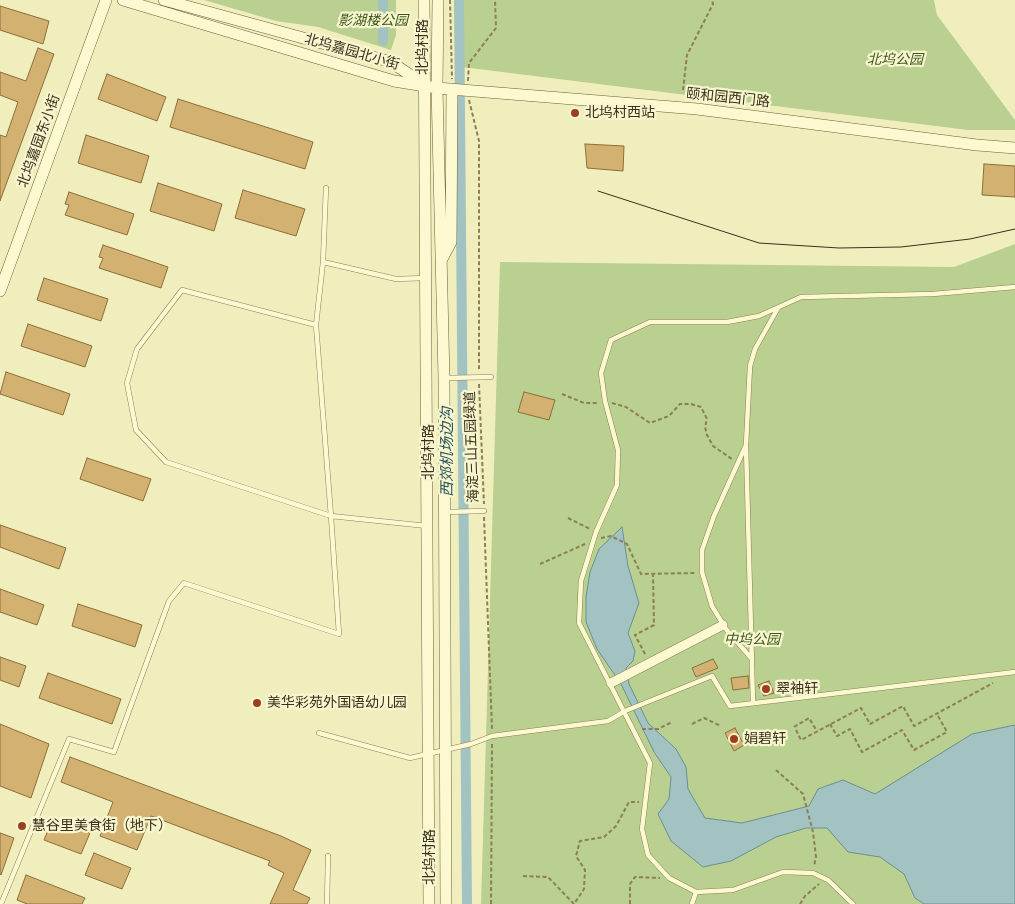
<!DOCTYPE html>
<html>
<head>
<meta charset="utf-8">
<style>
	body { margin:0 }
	canvas { display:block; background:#f1eebe }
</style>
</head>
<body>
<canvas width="1015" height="904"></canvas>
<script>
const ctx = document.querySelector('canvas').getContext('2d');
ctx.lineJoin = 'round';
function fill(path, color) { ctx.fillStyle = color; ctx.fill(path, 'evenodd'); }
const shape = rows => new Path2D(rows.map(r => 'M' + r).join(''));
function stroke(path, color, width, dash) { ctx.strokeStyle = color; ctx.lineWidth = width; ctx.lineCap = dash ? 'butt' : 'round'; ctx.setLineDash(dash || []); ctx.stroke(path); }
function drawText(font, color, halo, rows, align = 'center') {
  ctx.font = font + ' Literata,"Noto Sans SC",serif'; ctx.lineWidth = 4.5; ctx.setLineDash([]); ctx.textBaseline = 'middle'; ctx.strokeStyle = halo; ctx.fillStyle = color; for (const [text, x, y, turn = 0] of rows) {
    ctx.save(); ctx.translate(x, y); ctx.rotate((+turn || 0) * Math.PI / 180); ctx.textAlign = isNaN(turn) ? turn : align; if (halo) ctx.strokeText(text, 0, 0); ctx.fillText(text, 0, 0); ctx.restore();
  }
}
const green = shape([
	[204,0,396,0,396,35,391,50,318,27,276,21],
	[464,0,934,0,937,15,1015,120,1015,130,968,130,462,67],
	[1015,244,1015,904,481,904,500,262,954,267]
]);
const water = shape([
	[622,527,628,566,639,603,628,633,635,651,633,661,626,668,629,684,648,723,676,749,686,767,688,789,705,818,742,823,809,806,818,789,843,780,875,794,972,734,1015,725,1015,904,924,904,915,898,904,874,880,857,848,852,827,828,806,828,776,837,731,861,703,867,671,841,658,814,669,799,671,777,654,752,621,684,597,649,586,622,586,597,590,572,599,549,622,527]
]);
const canal = shape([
	[459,0,467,904],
	[383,41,383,0]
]);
const building = shape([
	[0,6,49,21,43,44,0,30,0,6],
	[38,48,54,54,0,201,0,135,6,137,18,102,0,95,0,72,26,81,38,48],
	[107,74,166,97,157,121,98,99,107,74],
	[178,99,313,142,305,169,170,127,178,99],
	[86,135,149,156,141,183,78,163,86,135],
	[585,144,624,146,623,171,587,168,585,144],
	[984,164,1015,166,1015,197,982,195,984,164],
	[158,183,222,204,214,231,150,211,158,183],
	[243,190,305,209,296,236,235,218,243,190],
	[69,192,134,214,127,235,65,215,69,205,65,204,69,192],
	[103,245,168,267,161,288,99,268,103,258,99,257,103,245],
	[44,278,108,299,101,321,37,300,44,278],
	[28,324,92,346,85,367,21,346,28,324],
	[6,372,70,394,63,415,0,394,6,372],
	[524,392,555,400,549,420,518,412,524,392],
	[87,458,151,479,143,501,80,479,87,458],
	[0,525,66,548,59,569,0,547,0,525],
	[0,589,44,605,37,625,0,612,0,589],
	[78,604,142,625,135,647,72,626,78,604],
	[0,657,26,666,19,687,0,680,0,657],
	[713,659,718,668,696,677,692,668,713,659],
	[48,673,121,699,112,724,39,698,48,673],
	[748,676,749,688,733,690,731,678,748,676],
	[769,681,774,693,764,696,758,685,769,681],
	[0,724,49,744,31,798,0,786,0,724],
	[735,728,744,745,734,751,725,733,735,728],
	[70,757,281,836,311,850,293,890,310,898,307,904,270,904,284,873,268,865,270,861,151,816,137,850,100,836,113,802,61,782,70,757],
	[53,818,90,833,81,854,44,840,53,818],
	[0,833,14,838,1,875,0,874,0,833],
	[94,853,131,868,122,889,85,875,94,853],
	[26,875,85,898,82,904,27,904,17,900,26,875]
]);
const path = shape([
	[450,0,452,79],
	[468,81,469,63,496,28,495,0],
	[683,90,687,55,713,4,712,0],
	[469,100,479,141,479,369],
	[479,384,484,504],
	[562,394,584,403,599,403],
	[612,403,626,407,650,423,669,416,680,404,691,404,701,407,707,419,705,427,707,435,713,446,732,459],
	[484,517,492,729],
	[568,518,590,529],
	[601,538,611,536,627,544,641,574,695,573],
	[540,564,585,544],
	[645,654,635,635,654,625,653,575],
	[692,724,704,718,721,726],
	[830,724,837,736,850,729,862,752,902,730,914,750,947,732,937,714],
	[794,727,809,718,817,731],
	[642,729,658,729,672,722],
	[796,730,801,740,861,708,870,724,903,706,914,726,993,683],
	[776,770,803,794,813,832,816,857,814,866],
	[523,876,548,877,574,904,584,889,585,870,576,856,580,841,604,837,616,826,629,802,639,802],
	[491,904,492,744],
	[630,904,630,884,635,877,660,878],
	[800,904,805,896,819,884]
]);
const lane = shape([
	[323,262,396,279,425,278],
	[316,325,323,262,326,188],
	[445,378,491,377],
	[746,446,753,703],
	[445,512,484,511],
	[751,658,726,629,712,606,702,572,702,550,714,516,746,445,750,366,755,349,778,308],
	[319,733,410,758,471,744,492,736,608,721,625,711,712,676,730,706,1015,672],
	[1,904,69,739,114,752,169,601,184,583,339,634,331,516,316,325,182,290,137,349,127,383,136,430,166,462,331,516,427,526],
	[327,904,328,856],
	[692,904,696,892],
	[853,904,828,880,813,873,783,872,733,890,696,892,669,878,648,855,642,829,650,763,579,623,581,581,596,532,617,485,618,450,605,401,601,373,611,340,650,322,727,322,759,316,801,297,933,294,1015,287]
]);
const street = shape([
	[611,683,723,625]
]);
const secondary = shape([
	[123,0,394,81,437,88,697,109,977,145,1015,148],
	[164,0,391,62,422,83],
	[424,0,429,904],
	[438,0,437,88,444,378,446,904],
	[442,259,451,242,452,89],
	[0,291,106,0]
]);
const tram = shape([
	[598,191,759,243,839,248,901,247,970,239,1015,229]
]);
const markers = [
	[575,113,5,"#9f3d20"],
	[766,689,5,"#9f3d20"],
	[257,703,5,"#9f3d20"],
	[734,739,5,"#9f3d20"],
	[22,826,5,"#9f3d20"]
];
const parkNames = [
	["影湖楼公园",373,21],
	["北坞公园",895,60],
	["中坞公园",752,640]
];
const streetNames = [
	["北坞村路",423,47,-90],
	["北坞嘉园北小街",352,52,16],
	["颐和园西门路",728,98,6],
	["北坞嘉园东小街",39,141,-70],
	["海淀三山五园绿道",472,447,-92],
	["北坞村路",429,452,-90],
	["北坞村路",430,857,-90]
];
const poiNames = [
	["北坞村西站",585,113],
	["翠袖轩",776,689],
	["美华彩苑外国语幼儿园",267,703],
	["娟碧轩",744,739],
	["慧谷里美食街（地下）",32,826]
];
const waterNames = [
	["西郊机场边沟",448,452,-90]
];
fill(green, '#bad091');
fill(water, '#a2c3c1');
stroke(water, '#689191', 1);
stroke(canal, '#a2c3c1', 10);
fill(building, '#d3b170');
stroke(building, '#8c6e39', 1);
stroke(lane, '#8b7f55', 5.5);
stroke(street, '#8b7f55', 10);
stroke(secondary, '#6d5f38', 12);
stroke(path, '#8b7f55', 2, [4, 2.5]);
stroke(lane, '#fcf9d1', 4.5);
stroke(street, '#fcf9d1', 9);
stroke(secondary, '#fcf9d1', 11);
stroke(tram, '#39311b', 1);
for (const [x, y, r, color] of markers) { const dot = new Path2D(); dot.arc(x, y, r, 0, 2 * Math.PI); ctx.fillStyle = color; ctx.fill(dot); stroke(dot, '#f8f6ce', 2); }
drawText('italic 14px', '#3c5720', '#f8f6ce', parkNames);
drawText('14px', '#39311b', '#f8f6ce', streetNames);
drawText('14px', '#39311b', '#f8f6ce', poiNames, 'left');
drawText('italic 15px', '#29525a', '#f8f6ce', waterNames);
</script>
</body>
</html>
